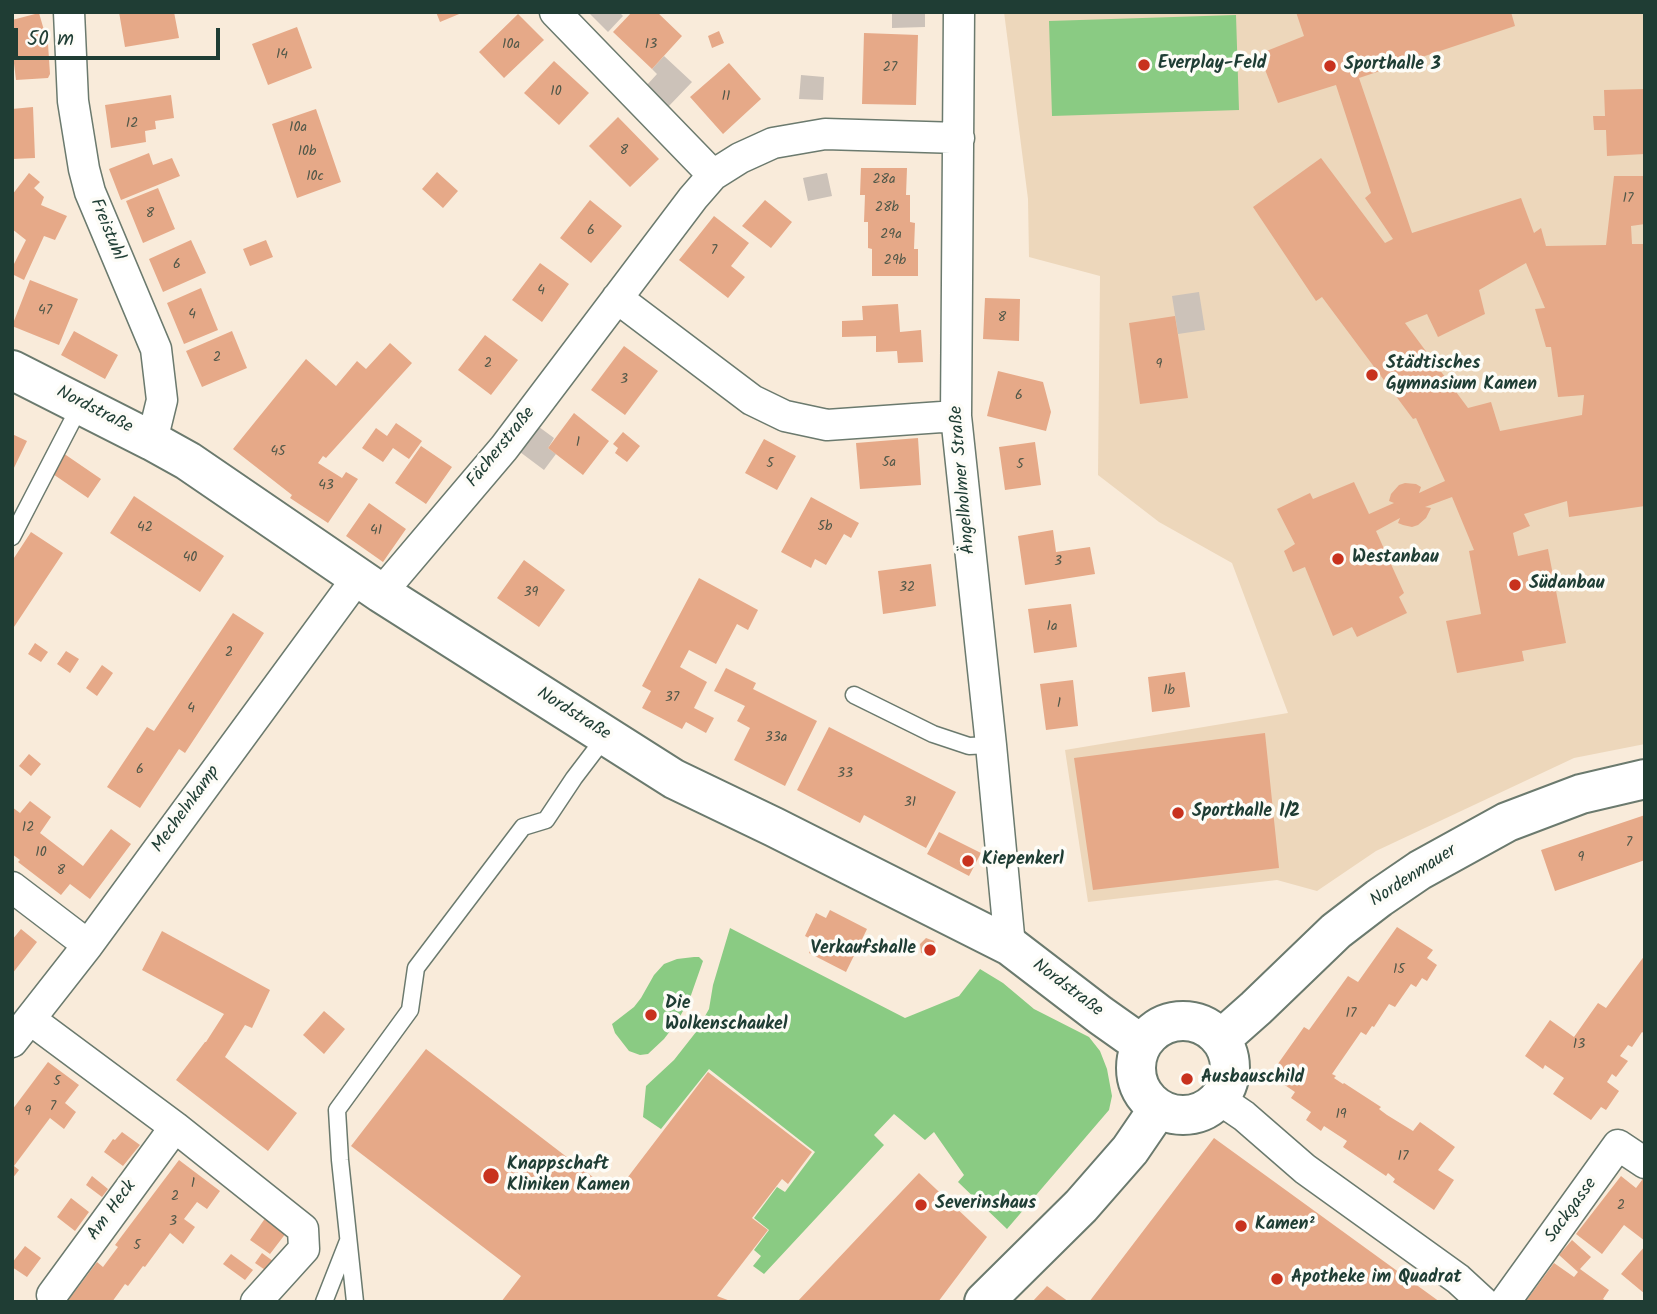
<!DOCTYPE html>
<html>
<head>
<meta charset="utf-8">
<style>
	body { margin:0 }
	#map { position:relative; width:1657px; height:1314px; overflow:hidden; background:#f9ebda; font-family:Kalam,sans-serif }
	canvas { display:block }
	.frame { position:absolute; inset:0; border:14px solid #1f3d34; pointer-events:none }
	.scale { position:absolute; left:14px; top:28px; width:206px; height:32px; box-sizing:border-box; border:4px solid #1f3d34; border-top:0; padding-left:9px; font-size:21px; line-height:24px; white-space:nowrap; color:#1f3d34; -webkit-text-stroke:5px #fdfcf7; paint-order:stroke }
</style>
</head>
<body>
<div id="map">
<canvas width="1657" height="1314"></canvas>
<div class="frame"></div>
<div class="scale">50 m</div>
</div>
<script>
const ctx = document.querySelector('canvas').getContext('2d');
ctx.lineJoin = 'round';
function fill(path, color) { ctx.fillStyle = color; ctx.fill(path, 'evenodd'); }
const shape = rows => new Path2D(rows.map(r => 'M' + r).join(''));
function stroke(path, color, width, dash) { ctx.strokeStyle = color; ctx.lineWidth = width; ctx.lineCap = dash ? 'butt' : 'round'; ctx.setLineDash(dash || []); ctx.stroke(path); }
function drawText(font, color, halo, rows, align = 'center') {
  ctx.font = font + ' Kalam,sans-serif'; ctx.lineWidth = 7; ctx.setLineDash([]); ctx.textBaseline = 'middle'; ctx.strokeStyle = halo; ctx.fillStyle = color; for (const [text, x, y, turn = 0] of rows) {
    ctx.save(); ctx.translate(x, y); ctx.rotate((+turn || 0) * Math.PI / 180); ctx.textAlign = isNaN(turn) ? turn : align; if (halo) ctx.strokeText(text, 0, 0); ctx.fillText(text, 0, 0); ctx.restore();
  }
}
const built = shape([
	[1004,12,1645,12,1645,744,1574,758,1376,851,1317,891,1277,880,1088,902,1065,750,1288,713,1232,563,1159,522,1098,475,1100,276,1029,257,1028,199]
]);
const industrial = shape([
	[588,12,619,12,623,16,608,32],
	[892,12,925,12,925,27,892,28],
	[664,56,692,82,668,107,646,86,657,74,652,69],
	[801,75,824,77,823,100,799,99],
	[827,173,832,196,808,201,803,178],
	[1199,292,1205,330,1178,334,1172,296],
	[535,424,554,438,548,448,556,454,544,470,516,449]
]);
const green = shape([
	[1236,15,1239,110,1052,116,1049,21],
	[730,928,905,1018,959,996,980,969,1003,983,1034,1009,1089,1037,1100,1051,1107,1069,1112,1096,1109,1110,1007,1229,958,1182,964,1175,934,1132,925,1140,894,1114,874,1135,884,1145,764,1274,753,1266,761,1256,754,1250,769,1230,754,1218,777,1187,785,1192,815,1152,709,1069,661,1129,643,1117,646,1086,674,1060,696,1032,709,1009,713,985],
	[694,957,699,957,703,961,690,998,677,1022,664,1039,648,1054,640,1055,629,1051,615,1033,612,1024,634,1007,641,998,654,975,664,964,677,959]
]);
const building = shape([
	[119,12,174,12,179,38,125,47],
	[436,12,464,12,440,22],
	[632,12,657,12,682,36,652,69,613,32],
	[1296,12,1511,12,1515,26,1359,78,1412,233,1521,198,1534,233,1541,228,1546,246,1606,245,1614,176,1645,176,1645,224,1631,226,1632,244,1645,244,1645,506,1569,517,1567,501,1524,514,1530,526,1513,533,1518,556,1548,549,1566,643,1522,651,1524,661,1457,673,1446,621,1481,614,1469,551,1474,550,1452,497,1425,507,1431,508,1426,518,1418,525,1412,527,1403,525,1398,523,1400,518,1376,531,1404,593,1399,597,1407,613,1357,637,1352,627,1333,636,1305,567,1293,572,1284,551,1295,544,1277,509,1310,493,1313,499,1354,482,1369,514,1394,503,1389,501,1391,494,1399,485,1405,483,1416,484,1421,487,1419,493,1445,481,1416,418,1413,419,1322,297,1316,301,1253,207,1321,158,1385,243,1393,239,1365,198,1371,193,1336,85,1278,103,1259,54,1304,36],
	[1526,263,1545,308,1535,309,1546,347,1551,347,1558,397,1584,395,1582,415,1500,431,1491,402,1468,408,1405,323,1427,314,1438,337,1485,314,1479,290],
	[39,13,48,44,50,74,48,78,16,80,12,47,12,20],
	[518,14,544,40,504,78,479,52],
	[297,27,312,68,268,85,252,44],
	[719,31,724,43,712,48,708,36],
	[864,33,918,35,916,105,862,104],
	[554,61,589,93,559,125,524,93],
	[729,63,761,99,723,134,690,97],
	[1645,89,1645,154,1607,156,1606,130,1594,130,1593,116,1605,116,1604,90],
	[171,95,174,118,155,121,156,129,145,131,146,142,111,148,105,105],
	[33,107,35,158,12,159,12,109],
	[316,109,341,182,297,198,272,124],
	[618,117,659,159,630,187,589,146],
	[149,153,153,165,172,158,180,176,121,200,109,169],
	[861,168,907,168,906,195,910,195,910,222,915,223,914,249,918,249,918,276,872,276,872,249,868,248,868,222,864,222,865,195,860,195],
	[437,172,458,191,443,208,422,189],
	[29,173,40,182,34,188,44,197,41,205,67,216,55,240,44,236,24,280,12,274,12,268,26,240,12,229,12,195],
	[158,188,175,229,143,243,126,201],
	[590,200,622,226,591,263,560,238],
	[765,200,792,222,771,248,742,226],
	[714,216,749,243,731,266,745,277,728,298,679,260],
	[191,240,206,273,163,292,149,259],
	[266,240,273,257,250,266,243,249],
	[540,263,569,284,542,322,512,300],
	[30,280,78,299,59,345,12,326],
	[201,288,218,330,184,344,167,303],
	[985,298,1020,299,1019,341,983,339],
	[898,304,900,332,921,330,923,362,898,363,897,351,876,352,876,336,842,337,842,321,863,320,862,306],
	[1175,316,1188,398,1140,404,1129,323],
	[74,331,118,355,105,379,61,355],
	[232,331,247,368,202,387,186,351],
	[485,335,518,360,491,395,458,370],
	[390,343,412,363,326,458,323,456,318,463,342,478,346,472,358,479,328,523,290,498,292,495,233,449,306,359,336,386,357,361,366,369],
	[624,346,658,371,625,415,591,390],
	[998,371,1043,382,1051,412,1046,431,987,416],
	[574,413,609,441,583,475,548,448],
	[396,423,422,441,409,459,393,448,383,462,362,448,376,428,387,436],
	[623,432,640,446,627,462,615,453,618,448,613,444],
	[12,434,27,441,12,472],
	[918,438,921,485,860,489,856,443],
	[764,439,796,456,777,490,745,473],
	[1035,442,1041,485,1005,490,999,447],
	[421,446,452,467,426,504,395,483],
	[63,453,101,479,88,498,50,472],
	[134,496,224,556,200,592,110,533],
	[811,497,859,523,851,538,844,534,826,565,815,559,811,568,781,552],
	[369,503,406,529,383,562,346,536],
	[1053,530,1056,552,1090,547,1095,574,1025,585,1018,536],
	[31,532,63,553,12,630,12,561],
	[524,560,565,590,539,627,497,598],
	[931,564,936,606,883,614,878,571],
	[699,578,758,610,748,630,737,624,716,664,689,650,680,667,707,682,694,708,714,718,706,733,686,722,682,729,642,708,651,691,642,686],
	[1071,604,1077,647,1034,653,1028,609],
	[233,613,264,633,185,753,179,749,140,808,107,787,147,727,154,731],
	[35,643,48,652,41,662,28,654],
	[66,651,79,659,70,673,57,664],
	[102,665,113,673,97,696,86,688],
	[726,668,756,683,753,689,817,721,785,786,734,760,750,728,737,721,745,706,714,691],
	[1185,672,1190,707,1152,712,1148,677],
	[1073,680,1078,726,1046,730,1040,684],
	[829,727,956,792,926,848,864,815,860,823,797,790],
	[1265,733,1279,868,1093,890,1074,758],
	[29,754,41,764,31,776,19,766],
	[30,801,51,817,40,833,83,866,111,829,131,844,90,899,70,884,61,895,18,862,20,860,12,854,12,807,20,813],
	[1645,815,1645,860,1555,891,1541,850],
	[939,832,981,853,969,876,927,854],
	[830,910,867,929,846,972,809,953,815,941,805,936,816,913,826,918],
	[1397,927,1433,950,1427,958,1437,965,1427,981,1422,978,1416,987,1411,984,1395,1007,1389,1004,1374,1027,1372,1026,1366,1035,1361,1032,1332,1074,1336,1076,1334,1078,1343,1084,1344,1083,1381,1107,1379,1109,1387,1115,1413,1131,1420,1122,1455,1147,1438,1170,1454,1180,1434,1210,1393,1182,1395,1179,1388,1173,1386,1176,1343,1147,1347,1141,1324,1126,1321,1131,1306,1120,1311,1112,1291,1098,1295,1092,1270,1075,1304,1027,1309,1030,1348,976,1358,982],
	[21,929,37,942,12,974,12,940],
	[162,931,270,990,252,1028,245,1025,225,1057,297,1113,268,1151,176,1080,205,1042,206,1042,224,1014,142,970],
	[926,938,934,941,936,950,930,955,921,953,920,944],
	[1645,955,1645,1034,1642,1032,1632,1047,1628,1045,1620,1056,1628,1061,1616,1077,1612,1074,1607,1082,1619,1091,1606,1110,1601,1107,1591,1120,1553,1094,1564,1078,1545,1065,1543,1069,1525,1056,1550,1020,1574,1037,1598,1003,1606,1008],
	[324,1011,345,1029,324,1054,303,1035],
	[426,1049,615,1194,708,1072,812,1152,788,1184,782,1179,752,1218,768,1230,717,1296,733,1302,501,1302,521,1276,351,1146],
	[48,1062,79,1085,65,1103,76,1112,64,1129,50,1118,14,1166,19,1170,12,1179,12,1110],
	[122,1132,140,1145,123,1166,104,1152,113,1139,115,1140],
	[1214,1138,1440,1302,1089,1302],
	[179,1160,220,1191,207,1209,197,1202,184,1219,195,1227,183,1244,170,1233,145,1267,143,1266,128,1286,125,1284,112,1302,67,1302,97,1262,103,1267,118,1247,115,1245],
	[919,1173,987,1237,938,1302,797,1302],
	[92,1176,108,1189,102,1197,86,1185],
	[1621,1176,1636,1188,1645,1176,1645,1241,1624,1225,1602,1254,1576,1234],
	[71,1198,89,1212,75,1231,57,1217],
	[266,1217,286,1233,270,1254,250,1240],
	[1572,1240,1591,1257,1580,1269,1609,1290,1603,1299,1608,1302,1526,1301,1554,1263,1574,1277,1578,1272,1559,1255],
	[25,1246,41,1258,27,1277,12,1267,12,1263],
	[1645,1246,1645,1294,1621,1274],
	[262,1253,277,1264,271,1274,255,1263],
	[231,1254,253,1270,245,1280,223,1264],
	[1047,1286,1069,1302,1032,1302]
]);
const lane = shape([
	[12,537,81,404],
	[854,695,933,734,969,746,991,745],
	[324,1302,348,1241],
	[355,1302,340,1160,337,1110,410,1010,416,968,523,827,546,820,574,778,606,736]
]);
const street = shape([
	[69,12,73,101,84,169,90,192,156,349,162,400,152,441],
	[555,12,713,175],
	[959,12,956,416,991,745,1010,946],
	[617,298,752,400,785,416,827,425,956,416],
	[381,593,504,448,693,198,713,175,740,158,773,143,825,134,959,138],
	[12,887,88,945],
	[31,1020,175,1127,303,1229,304,1249,256,1302],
	[12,1042,88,945,358,577],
	[1219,1099,1244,1116,1305,1169,1458,1279,1483,1302],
	[52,1295,175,1127],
	[1505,1302,1618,1145,1645,1163]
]);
const secondary = shape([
	[12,370,152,441,188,461,381,593,674,779,774,827,1010,946,1100,1015,1141,1044],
	'1136 1068a47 47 0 1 1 94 0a47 47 0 1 1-94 0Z',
	[1221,1039,1256,1008,1336,931,1379,898,1420,870,1507,822,1581,794,1645,779],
	[984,1302,1081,1206,1130,1150,1158,1109]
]);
const markers = [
	[1144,65,7,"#c8321e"],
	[1330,66,7,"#c8321e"],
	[1372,375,7,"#c8321e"],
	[1338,559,7,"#c8321e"],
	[1515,585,7,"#c8321e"],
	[1178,813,7,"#c8321e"],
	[968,861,7,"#c8321e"],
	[930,950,7,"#c8321e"],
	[651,1015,7,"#c8321e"],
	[1187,1079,7,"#c8321e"],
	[491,1176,9,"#c8321e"],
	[921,1205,7,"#c8321e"],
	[1241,1226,7,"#c8321e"],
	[1277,1279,7,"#c8321e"]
];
const numberNames = [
	["10a",511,46],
	["13",651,46],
	["14",282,56],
	["27",890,69],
	["10",556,93],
	["11",726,98],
	["12",132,125],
	["10a",298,129],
	["8",624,152],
	["10b",307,153],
	["10c",315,178],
	["28a",884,181],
	["17",1628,200],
	["28b",887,209],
	["8",150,215],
	["6",591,232],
	["29a",891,236],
	["7",714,252],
	["29b",895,262],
	["6",177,266],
	["4",541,292],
	["47",45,312],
	["4",192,316],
	["8",1002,319],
	["2",217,359],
	["2",488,365],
	["9",1159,366],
	["3",624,381],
	["6",1019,397],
	["1",578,444],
	["45",278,453],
	["5a",889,464],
	["5",770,465],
	["5",1020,466],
	["43",326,487],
	["5b",825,528],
	["42",145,529],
	["41",376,532],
	["40",190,559],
	["3",1058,563],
	["32",907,589],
	["39",531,594],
	["1a",1052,628],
	["2",229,654],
	["1b",1169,692],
	["37",672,699],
	["1",1059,705],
	["4",191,710],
	["33a",776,739],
	["6",140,771],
	["33",845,775],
	["31",910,804],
	["12",28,829],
	["7",1629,844],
	["10",41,854],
	["9",1581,859],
	["8",61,872],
	["15",1399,971],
	["17",1351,1015],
	["13",1579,1046],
	["5",57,1083],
	["7",53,1108],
	["9",28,1113],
	["19",1341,1116],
	["17",1403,1158],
	["1",193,1185],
	["2",175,1198],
	["2",1621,1207],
	["3",173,1223],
	["5",137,1247]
];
const poiNames = [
	["Everplay-Feld",1158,65],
	["Sporthalle 3",1344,66],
	["Städtisches",1386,365],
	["Gymnasium Kamen",1386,386],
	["Westanbau",1352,559],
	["Südanbau",1529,585],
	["Sporthalle 1/2",1192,813],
	["Kiepenkerl",982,861],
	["Verkaufshalle",916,950,"right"],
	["Die",665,1005],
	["Wolkenschaukel",665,1026],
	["Ausbauschild",1201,1079],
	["Knappschaft",507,1166],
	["Kliniken Kamen",507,1187],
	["Severinshaus",935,1205],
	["Kamen²",1255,1226],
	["Apotheke im Quadrat",1291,1279]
];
const streetNames = [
	["Freistuhl",106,230,68],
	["Nordstraße",94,411,27],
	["Fächerstraße",502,448,-51],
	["Ängelholmer Straße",964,480,-95],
	["Nordstraße",573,715,32],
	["Mechelnkamp",187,810,-54],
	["Nordenmauer",1414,877,-33],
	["Nordstraße",1067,989,37],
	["Am Heck",113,1211,-54],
	["Sackgasse",1572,1211,-54]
];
fill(built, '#edd7bb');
fill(industrial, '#ccc2b9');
fill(green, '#8acb83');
fill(building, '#e6a988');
stroke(lane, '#6b7a6e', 19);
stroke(street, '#6b7a6e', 33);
stroke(secondary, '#6b7a6e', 42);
stroke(lane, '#fff', 16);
stroke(street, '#fff', 30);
stroke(secondary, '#fff', 38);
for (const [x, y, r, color] of markers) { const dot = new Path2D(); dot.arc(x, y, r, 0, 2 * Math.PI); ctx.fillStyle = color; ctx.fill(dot); stroke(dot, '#fdfcf7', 2.5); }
drawText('14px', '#515849', null, numberNames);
drawText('bold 18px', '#1f3d34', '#fdfcf7', poiNames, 'left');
drawText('18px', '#1f3d34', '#fdfcf7', streetNames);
</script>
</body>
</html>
